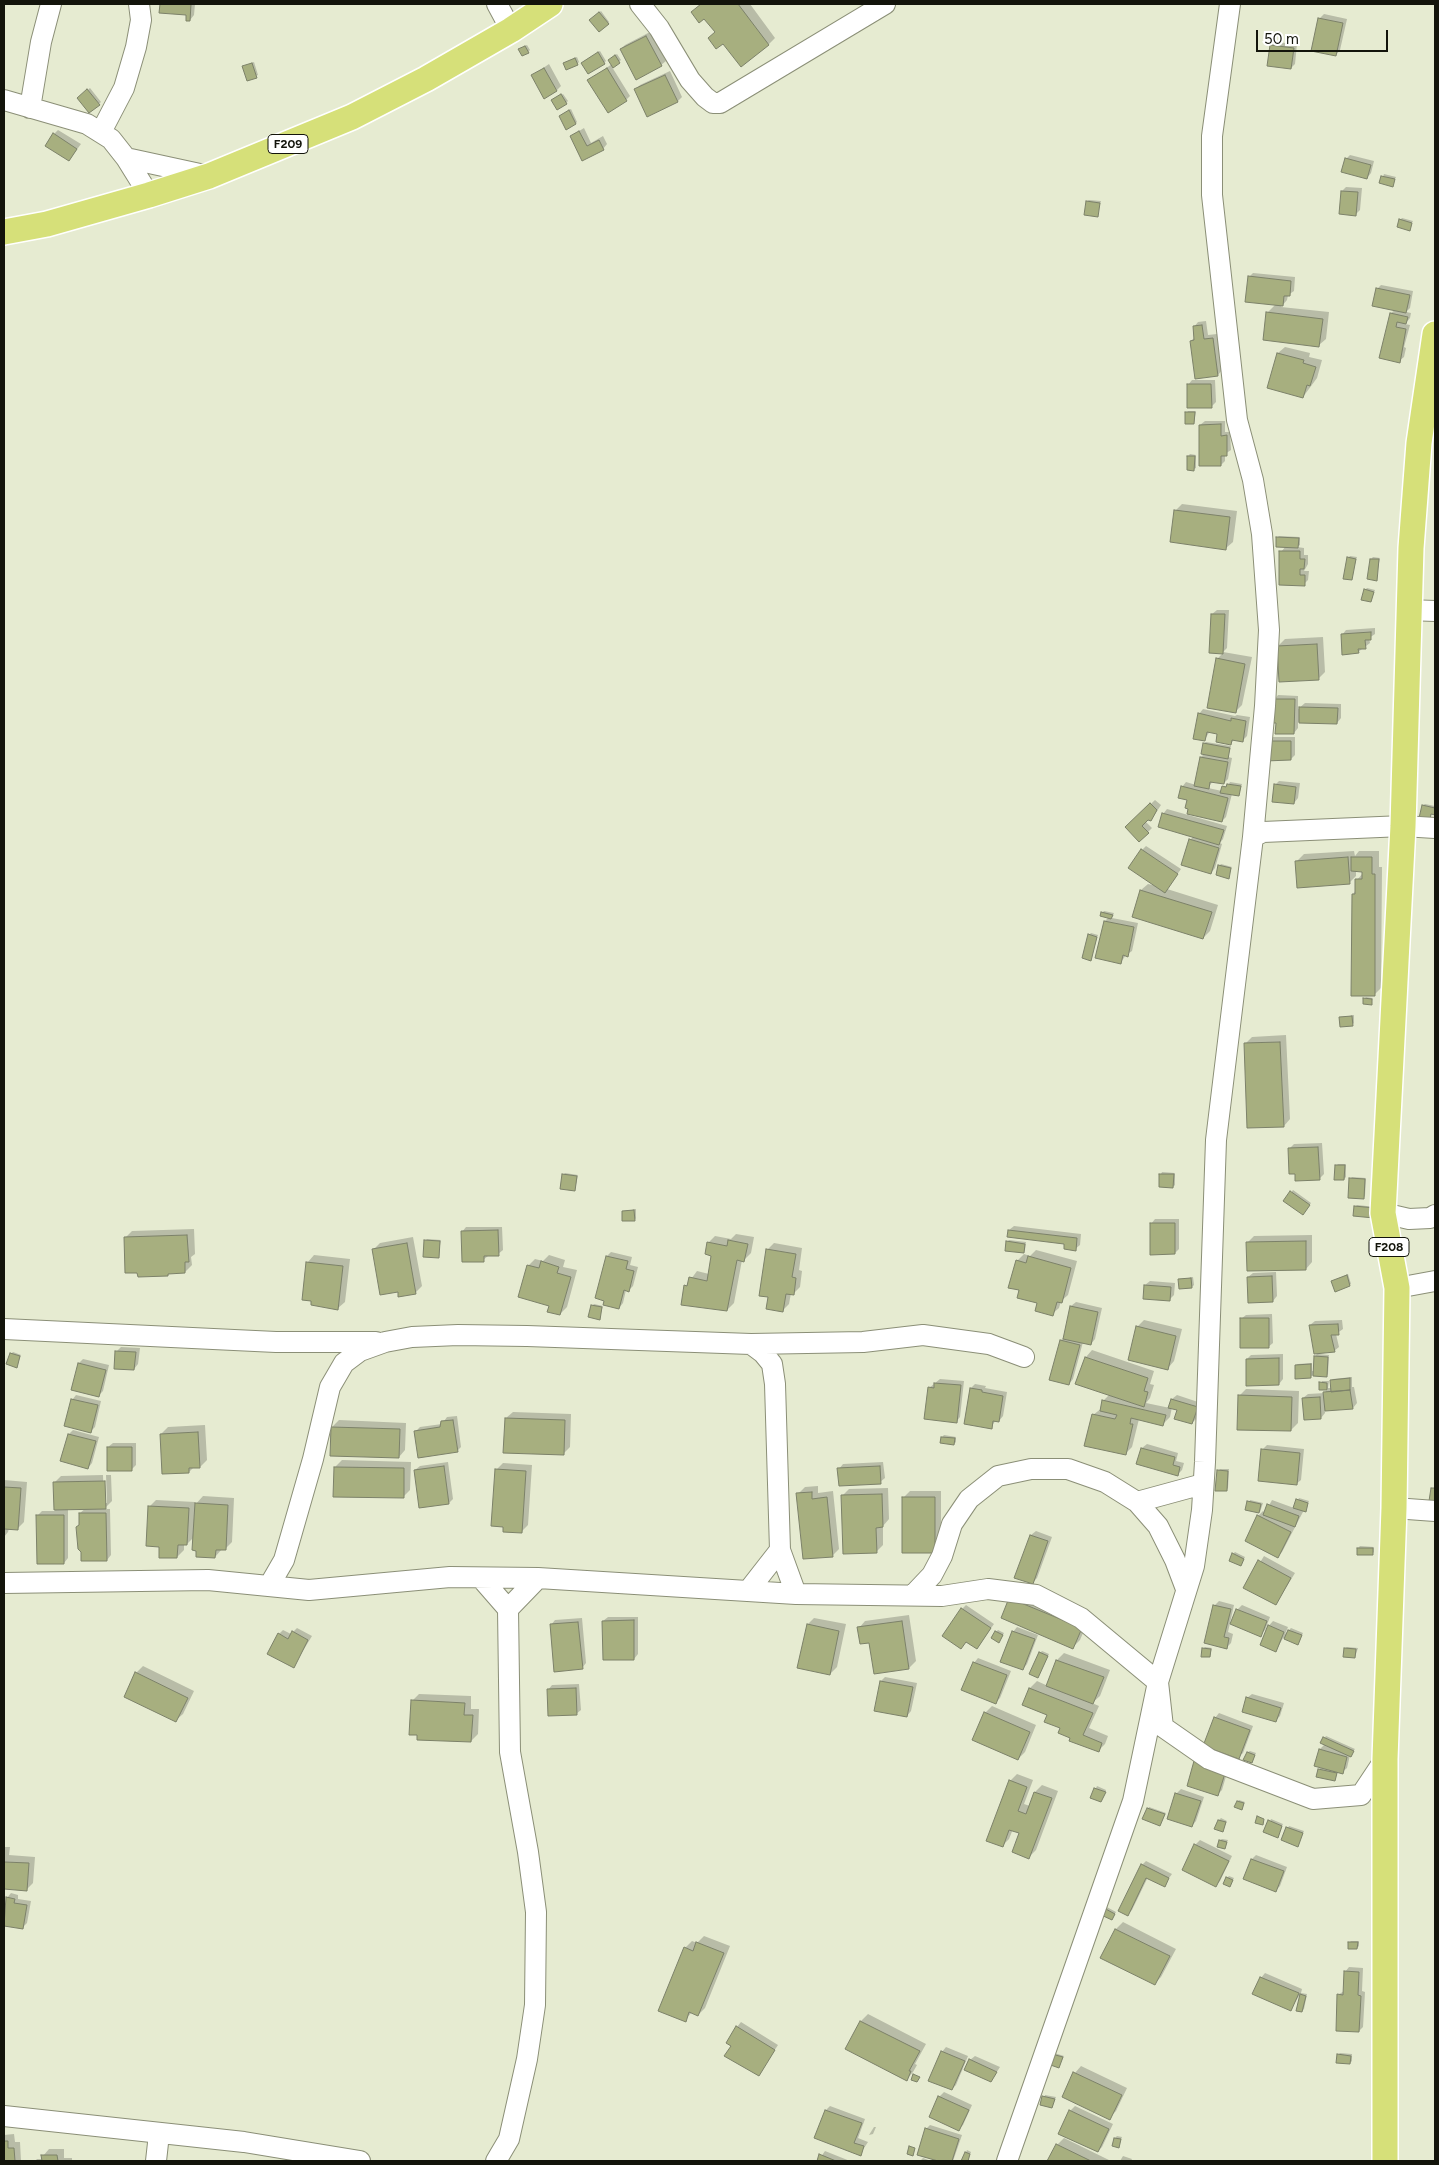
<!DOCTYPE html>
<html>
<head>
<meta charset="utf-8">
<style>
	body { margin:0 }
	#map { position:relative; width:1439px; height:2165px; overflow:hidden; background:#e6ebd1; font-family:Figtree,sans-serif }
	canvas { display:block }
	.frame { position:absolute; inset:0; border:5px solid #13140b; pointer-events:none }
	.scale { position:absolute; left:1256px; top:30px; width:132px; height:22px; box-sizing:border-box; border:2px solid #13140b; border-top:0; padding-left:6px; font-size:15px; line-height:18px; white-space:nowrap; color:#13140b; -webkit-text-stroke:4px #fff; paint-order:stroke }
</style>
</head>
<body>
<div id="map">
<canvas width="1439" height="2165"></canvas>
<div class="frame"></div>
<div class="scale">50 m</div>
</div>
<script>
const ctx = document.querySelector('canvas').getContext('2d');
ctx.lineJoin = 'round';
function fill(path, color) { ctx.fillStyle = color; ctx.fill(path, 'evenodd'); }
const shape = rows => new Path2D(rows.map(r => 'M' + r).join(''));
function stroke(path, color, width, dash) { ctx.strokeStyle = color; ctx.lineWidth = width; ctx.lineCap = dash ? 'butt' : 'round'; ctx.setLineDash(dash || []); ctx.stroke(path); }
function drawText(font, color, halo, rows, align = 'center') {
  ctx.font = font + ' Figtree,sans-serif'; ctx.lineWidth = 4; ctx.setLineDash([]); ctx.textBaseline = 'middle'; ctx.strokeStyle = halo; ctx.fillStyle = color; for (const [text, x, y, turn = 0] of rows) {
    ctx.save(); ctx.translate(x, y); ctx.rotate((+turn || 0) * Math.PI / 180); ctx.textAlign = isNaN(turn) ? turn : align; if (halo) ctx.strokeText(text, 0, 0); ctx.fillText(text, 0, 0); ctx.restore();
  }
}
const shadow = shape([
	[161,4,195,4,194,15,190,20,187,14,161,12],
	[701,4,750,4,775,38,769,44,716,32,705,17,693,12],
	[601,11,609,22,600,30,591,20],
	[1324,14,1347,19,1340,50,1336,55,1313,50,1320,18],
	[650,32,666,61,661,65,621,49,625,45],
	[1275,42,1297,44,1295,64,1291,68,1271,46],
	[527,45,530,50,528,52,521,48],
	[600,51,606,61,604,63,584,61],
	[617,54,621,60,612,67,630,96,626,100,589,80,612,64,611,58],
	[577,57,579,62,577,64,564,63],
	[254,62,258,75,248,79,243,67],
	[549,64,561,86,557,90,533,75],
	[670,71,682,97,678,101,636,89,640,85],
	[90,88,101,102,89,112,78,98],
	[563,94,568,101,566,103,555,99],
	[571,109,577,122,576,123,562,114],
	[584,128,591,143,603,136,607,144,603,149,583,159,571,136],
	[58,130,81,144,69,160,54,134],
	[1350,155,1374,161,1371,173,1367,178,1346,159],
	[1384,174,1396,177,1392,185,1381,182],
	[1346,187,1362,188,1360,210,1356,214,1342,191],
	[1089,200,1101,201,1097,216,1087,201],
	[1402,218,1413,221,1409,229,1400,220],
	[1253,273,1295,277,1294,291,1288,295,1287,300,1281,307,1329,312,1326,339,1319,345,1267,313,1276,304,1249,277],
	[1381,285,1413,291,1410,308,1406,312,1411,313,1410,318,1405,324,1410,325,1404,347,1406,348,1404,357,1399,361,1391,313,1395,310,1377,289],
	[1206,321,1208,335,1217,334,1222,370,1218,375,1196,378,1191,341,1195,337,1194,327,1198,322],
	[1285,347,1310,353,1309,357,1322,360,1317,378,1303,397,1278,353],
	[1192,380,1215,380,1216,402,1211,407,1188,385],
	[1188,411,1196,411,1194,423,1187,413],
	[1205,421,1225,421,1225,432,1230,432,1231,450,1225,454,1225,461,1221,465,1200,425],
	[1190,454,1196,455,1196,468,1194,469,1188,456],
	[1182,504,1237,511,1233,542,1226,548,1175,511],
	[1279,536,1300,537,1300,545,1297,547,1304,548,1304,555,1308,555,1308,564,1304,571,1309,571,1308,580,1304,584,1281,552,1286,546,1277,538],
	[1350,556,1357,557,1351,578,1348,558],
	[1373,557,1380,558,1376,579,1371,559],
	[1367,588,1375,590,1371,601,1365,590],
	[1217,610,1229,610,1227,648,1223,652,1252,657,1242,705,1235,712,1217,659,1224,652,1211,652,1212,614],
	[1375,628,1375,634,1369,638,1370,643,1358,652,1342,635,1346,630],
	[1323,637,1325,672,1318,679,1278,646,1285,639],
	[1278,695,1298,696,1298,709,1305,703,1341,704,1341,718,1337,723,1298,722,1298,728,1294,733,1277,722,1274,700],
	[1203,709,1235,716,1237,715,1250,717,1247,736,1242,741,1235,739,1231,743,1219,733,1210,731,1205,739,1199,714],
	[1270,737,1295,737,1295,755,1291,759,1266,760],
	[1206,742,1231,746,1228,757,1232,758,1228,779,1224,783,1213,781,1208,788,1222,791,1223,787,1228,786,1230,782,1242,784,1239,795,1232,794,1226,817,1222,821,1189,799,1182,787,1186,782,1196,785,1201,757,1205,753,1204,743],
	[1279,781,1300,783,1298,798,1294,803,1275,785],
	[1155,800,1161,805,1151,820,1148,818,1145,821,1152,828,1140,840,1127,827],
	[1425,804,1435,806,1435,814,1432,813,1429,819,1423,805],
	[1167,809,1227,826,1223,839,1220,843,1222,844,1215,868,1211,873,1190,840,1194,836,1163,814],
	[1146,846,1181,869,1167,889,1218,905,1210,931,1203,938,1141,890,1148,884,1157,886,1142,850],
	[1354,851,1355,856,1359,851,1379,851,1379,867,1382,867,1381,988,1374,995,1353,894,1356,890,1357,880,1363,873,1363,870,1356,870,1356,876,1349,883,1297,861,1304,854],
	[1221,864,1232,867,1228,877,1219,866],
	[1104,911,1114,913,1112,918,1138,923,1132,951,1126,955,1121,962,1105,921,1109,917,1102,913],
	[1091,933,1098,935,1090,959,1089,935],
	[1366,997,1373,998,1371,1004,1364,999],
	[1354,1015,1354,1023,1352,1025,1340,1018],
	[1286,1035,1290,1119,1284,1126,1245,1044,1252,1037],
	[1322,1143,1324,1174,1319,1179,1296,1173,1289,1149,1294,1144],
	[1338,1164,1346,1164,1346,1177,1344,1179,1336,1166],
	[1162,1172,1175,1173,1175,1185,1173,1187,1161,1174],
	[565,1173,578,1175,575,1190,563,1175],
	[1352,1177,1366,1178,1365,1196,1363,1198,1350,1179],
	[1293,1190,1311,1203,1304,1212,1285,1201],
	[1357,1205,1376,1207,1376,1215,1355,1207],
	[636,1209,636,1218,635,1220,623,1212],
	[1155,1219,1179,1219,1179,1249,1175,1253,1151,1224],
	[1014,1226,1081,1234,1080,1245,1075,1249,1066,1243,1009,1230],
	[466,1227,502,1227,503,1250,498,1254,488,1256,483,1260,462,1232],
	[194,1229,195,1254,191,1257,192,1265,185,1272,171,1272,168,1275,125,1238,132,1231],
	[736,1234,754,1237,751,1253,744,1260,742,1260,734,1303,727,1310,686,1286,697,1271,709,1274,712,1255,708,1243,715,1236,731,1239],
	[1312,1235,1312,1262,1306,1269,1247,1243,1254,1236],
	[413,1237,422,1286,415,1293,399,1291,373,1250,380,1243],
	[427,1239,441,1240,438,1257,425,1241],
	[1009,1240,1026,1242,1025,1250,1024,1252,1007,1242],
	[774,1243,802,1248,799,1270,802,1271,800,1287,793,1294,791,1293,789,1304,782,1311,770,1296,767,1250],
	[1036,1250,1077,1261,1068,1295,1061,1301,1059,1308,1052,1314,1038,1302,1017,1261,1024,1254,1030,1256],
	[611,1252,632,1257,630,1265,638,1267,633,1286,629,1290,626,1290,623,1303,619,1308,606,1300,597,1298,607,1256],
	[314,1255,350,1259,345,1302,338,1308,303,1299,308,1262],
	[549,1255,565,1260,563,1267,577,1270,567,1307,560,1314,550,1305,528,1266,535,1259,543,1261],
	[1276,1272,1277,1296,1273,1301,1248,1277,1253,1273],
	[1348,1274,1351,1284,1349,1285,1332,1281],
	[1193,1277,1194,1285,1192,1287,1179,1280],
	[1150,1281,1175,1283,1174,1295,1170,1299,1145,1285],
	[1076,1302,1102,1308,1095,1339,1091,1344,1083,1342,1073,1379,1069,1384,1061,1340,1064,1337,1071,1306],
	[594,1304,603,1306,599,1319,592,1306],
	[1272,1314,1273,1343,1268,1347,1241,1319,1246,1315],
	[1144,1320,1182,1329,1174,1361,1168,1368,1137,1327],
	[1342,1320,1343,1329,1336,1334,1339,1347,1334,1351,1310,1325,1315,1321],
	[121,1347,140,1348,138,1364,134,1369,117,1351],
	[1092,1350,1154,1371,1150,1384,1154,1385,1150,1398,1146,1403,1170,1408,1172,1399,1177,1395,1201,1403,1196,1419,1192,1423,1178,1409,1172,1407,1170,1417,1163,1424,1139,1419,1132,1447,1125,1454,1093,1415,1102,1408,1103,1401,1110,1394,1086,1357],
	[13,1352,21,1355,17,1366,11,1354],
	[1283,1354,1283,1379,1279,1384,1247,1359,1251,1355],
	[1317,1354,1329,1355,1328,1374,1326,1376,1313,1375,1310,1377,1296,1365,1298,1364,1312,1363,1312,1371,1314,1371,1315,1356],
	[83,1359,109,1365,103,1391,98,1396,79,1363],
	[1352,1377,1352,1387,1354,1387,1357,1403,1353,1408,1325,1410,1325,1413,1321,1418,1303,1398,1308,1394,1325,1393,1328,1389,1321,1389,1322,1381,1329,1381,1328,1388,1332,1388,1331,1381,1333,1379],
	[940,1379,964,1381,960,1417,956,1422,929,1388],
	[975,1384,986,1386,985,1388,1007,1392,1003,1416,999,1421,996,1420,991,1427,971,1388],
	[1246,1389,1299,1391,1298,1423,1291,1430,1239,1396],
	[76,1395,101,1401,95,1427,91,1431,72,1400],
	[513,1412,571,1414,570,1447,563,1454,506,1418],
	[457,1416,461,1447,457,1451,415,1432,420,1427,442,1424,447,1417],
	[339,1420,406,1423,405,1450,399,1457,332,1427],
	[205,1425,207,1460,200,1467,194,1467,189,1472,161,1434,168,1427],
	[73,1430,99,1437,92,1463,88,1468,69,1434],
	[944,1435,956,1437,956,1442,954,1444,942,1437],
	[113,1443,136,1443,136,1465,131,1470,108,1447],
	[1147,1444,1178,1453,1176,1461,1184,1463,1182,1470,1177,1475,1138,1463,1142,1448],
	[1267,1445,1304,1449,1301,1480,1296,1484,1263,1449],
	[342,1460,411,1462,410,1490,403,1497,335,1467],
	[448,1462,453,1499,449,1503,415,1470,420,1466],
	[883,1462,885,1478,880,1482,839,1469,843,1464],
	[503,1463,532,1465,528,1525,521,1532,496,1470],
	[1220,1469,1229,1469,1228,1488,1226,1490,1218,1471],
	[103,1475,104,1503,107,1503,106,1475,111,1475,112,1501,104,1509,110,1509,111,1555,107,1560,81,1524,80,1513,86,1508,68,1509,68,1558,64,1563,37,1516,42,1511,55,1511,54,1483,61,1476],
	[4,1480,27,1482,24,1522,17,1529,9,1528,8,1532,4,1537],
	[818,1486,818,1493,833,1491,839,1549,832,1556,798,1494,805,1487],
	[888,1488,889,1519,883,1526,883,1545,876,1552,842,1496,849,1489],
	[910,1491,941,1491,941,1545,934,1552,903,1498],
	[203,1496,234,1498,232,1542,225,1549,222,1549,215,1557,194,1537,187,1544,184,1544,184,1550,177,1557,160,1546,149,1507,156,1500,195,1502,195,1505],
	[1299,1498,1309,1501,1307,1508,1304,1510,1282,1552,1278,1556,1258,1516,1263,1511,1265,1513,1272,1500,1294,1508],
	[1250,1500,1263,1503,1260,1512,1247,1509],
	[1036,1531,1052,1537,1037,1578,1032,1583,1016,1577,1031,1535],
	[1360,1546,1374,1547,1374,1552,1372,1554,1358,1548],
	[1235,1552,1245,1557,1241,1565,1233,1554],
	[1264,1556,1295,1573,1276,1604,1245,1587],
	[1017,1592,1088,1621,1080,1640,1073,1647,1002,1617],
	[1219,1601,1234,1605,1228,1632,1233,1634,1231,1643,1226,1648,1214,1606],
	[966,1605,994,1624,977,1648,967,1641,961,1647,962,1609],
	[1242,1605,1270,1617,1265,1630,1273,1621,1288,1627,1285,1634,1291,1628,1303,1633,1299,1642,1298,1644,1283,1638,1276,1651,1268,1627,1260,1635,1237,1610],
	[909,1615,916,1661,909,1668,859,1628,865,1621],
	[608,1617,638,1617,638,1654,634,1659,603,1621],
	[582,1618,586,1663,582,1668,551,1625,555,1620],
	[814,1618,846,1624,837,1667,830,1674,808,1624],
	[1017,1627,1038,1635,1027,1664,1023,1669,1013,1632],
	[297,1628,312,1636,293,1667,279,1634,283,1630,291,1634],
	[998,1630,1004,1633,1001,1639,996,1632],
	[1205,1647,1212,1648,1210,1656,1203,1649],
	[1347,1647,1358,1648,1355,1657,1345,1648],
	[1042,1651,1049,1654,1039,1675,1040,1653],
	[1064,1653,1110,1670,1100,1696,1092,1703,1099,1706,1089,1728,1108,1736,1105,1744,1098,1751,1072,1738,1048,1715,1024,1705,1030,1688,1037,1681,1048,1686,1057,1660],
	[978,1658,1011,1671,1000,1698,996,1702,974,1663],
	[143,1666,194,1691,183,1714,176,1720,136,1673],
	[885,1677,917,1683,911,1711,907,1716,881,1681],
	[579,1684,581,1710,576,1714,548,1690,552,1685],
	[419,1694,471,1696,471,1709,479,1709,478,1734,471,1741,412,1701],
	[1252,1694,1284,1703,1280,1716,1276,1720,1247,1698],
	[992,1706,1036,1725,1025,1752,1018,1759,985,1713],
	[1219,1713,1253,1726,1243,1753,1238,1757,1215,1718],
	[1326,1736,1355,1749,1350,1755,1347,1768,1342,1772,1338,1771,1334,1780,1319,1769,1322,1766,1316,1765,1320,1749,1325,1744,1322,1742],
	[1250,1751,1256,1753,1252,1762,1248,1752],
	[1229,1766,1222,1790,1218,1794,1188,1785],
	[1017,1774,1033,1780,1024,1804,1030,1806,1035,1792,1042,1785,1058,1791,1036,1850,1029,1857,1021,1832,1013,1829,1009,1839,1002,1846,1010,1781],
	[1097,1786,1106,1790,1102,1799,1092,1797],
	[1181,1789,1204,1797,1196,1821,1192,1826,1168,1818,1177,1793],
	[1239,1800,1245,1802,1242,1809,1238,1801],
	[1149,1807,1166,1813,1160,1825,1148,1809],
	[1221,1818,1227,1821,1224,1828,1219,1820],
	[1271,1819,1283,1824,1277,1837,1270,1822],
	[1289,1826,1304,1831,1298,1845,1282,1839],
	[1222,1839,1228,1840,1225,1847,1220,1840],
	[1200,1840,1232,1856,1220,1881,1216,1885,1183,1869,1195,1845],
	[4,1847,10,1847,9,1855,35,1857,33,1883,26,1890,4,1888],
	[1256,1855,1287,1867,1280,1886,1276,1890,1244,1878,1252,1859],
	[1146,1861,1172,1874,1164,1885,1148,1877,1132,1910,1128,1914,1142,1865],
	[1229,1876,1234,1878,1230,1886,1227,1878],
	[11,1893,18,1895,18,1899,31,1901,27,1923,23,1927,4,1924,4,1911,7,1898],
	[1105,1906,1116,1912,1113,1917,1103,1908],
	[1123,1922,1176,1949,1161,1977,1154,1984,1102,1957,1116,1929],
	[704,1936,730,1946,705,2008,698,2015,692,2012,685,2020,685,1948,692,1941,697,1943],
	[1351,1941,1359,1941,1359,1946,1357,1948,1349,1943],
	[1349,1967,1363,1968,1362,1991,1365,1992,1363,2027,1359,2031,1338,1995,1344,1991,1345,1972],
	[1265,1973,1302,1989,1301,1993,1307,1994,1304,2009,1302,2011,1299,1996,1291,2009,1261,1978],
	[868,2014,926,2044,915,2064,917,2065,913,2072,907,2079,847,2049,861,2021],
	[741,2022,778,2045,758,2075,733,2045,737,2027],
	[946,2047,968,2056,956,2085,952,2089,942,2052],
	[1051,2052,1064,2056,1059,2066],
	[1340,2053,1352,2054,1352,2061,1350,2063,1338,2055],
	[975,2056,1000,2067,991,2081,970,2060],
	[1081,2066,1127,2088,1116,2111,1109,2118,1075,2073],
	[944,2092,972,2105,963,2125,959,2129,939,2097],
	[1045,2095,1056,2097,1052,2106,1042,2104],
	[830,2106,865,2119,858,2138,868,2142,860,2154,826,2110],
	[1075,2106,1113,2124,1102,2147,1098,2151,1070,2111],
	[930,2125,962,2135,953,2161,942,2161,918,2154,926,2129],
	[874,2127,876,2127,873,2134,869,2135],
	[14,2134,15,2142,20,2142,21,2161,4,2161,4,2135],
	[1117,2136,1122,2137,1119,2146,1115,2138],
	[1064,2138,1111,2161,1048,2161,1057,2145],
	[49,2149,64,2149,64,2158,72,2158,72,2161,35,2161,37,2159,43,2159,43,2156],
	[967,2150,971,2152,968,2161,962,2161],
	[825,2151,850,2161,818,2161],
	[1123,2156,1132,2159,1131,2161,1120,2161],
	[923,2158,931,2161,920,2161]
]);
const building = shape([
	[160,4,191,4,190,21,186,21,186,15,159,13,160,4],
	[701,4,738,4,769,45,741,67,723,44,716,49,708,38,715,32,704,19,699,23,691,12,701,4],
	[599,12,609,24,599,32,589,20,599,12],
	[1318,18,1343,23,1336,56,1311,51,1318,18],
	[646,36,662,66,636,80,620,49,646,36],
	[1270,45,1294,48,1291,69,1267,66,1270,45],
	[525,46,529,53,522,56,518,49,525,46],
	[598,52,605,64,588,74,581,63,598,52],
	[615,55,620,63,613,68,608,60,615,55],
	[575,58,578,65,566,70,563,63,575,58],
	[252,63,257,78,247,81,242,66,252,63],
	[544,68,557,91,544,99,531,75,544,68],
	[607,68,627,101,608,113,587,80,607,68],
	[665,75,678,102,647,117,634,89,665,75],
	[87,89,100,105,89,113,77,98,87,89],
	[561,94,567,104,557,110,551,100,561,94],
	[569,110,576,124,566,130,559,116,569,110],
	[579,131,587,146,599,140,604,150,582,161,570,136,579,131],
	[53,133,77,149,69,161,45,146,53,133],
	[1345,158,1371,165,1367,179,1341,172,1345,158],
	[1381,176,1395,179,1393,187,1379,183,1381,176],
	[1341,191,1358,192,1356,216,1339,214,1341,191],
	[1086,201,1100,203,1098,217,1084,215,1086,201],
	[1399,219,1412,223,1410,231,1397,227,1399,219],
	[1248,276,1291,281,1290,296,1284,296,1283,306,1245,302,1248,276],
	[1376,288,1410,295,1406,313,1372,306,1376,288],
	[1266,312,1323,319,1319,347,1263,340,1266,312],
	[1390,313,1408,317,1406,324,1397,322,1396,327,1406,329,1400,363,1379,358,1390,313],
	[1202,325,1204,339,1213,338,1218,376,1195,379,1190,341,1194,340,1193,326,1202,325],
	[1277,353,1304,360,1303,363,1316,367,1310,386,1307,385,1303,398,1267,388,1277,353],
	[1187,384,1211,384,1212,408,1187,408,1187,384],
	[1185,412,1195,412,1194,424,1185,424,1185,412],
	[1221,424,1221,436,1227,435,1227,456,1221,456,1221,466,1199,466,1199,425,1221,424],
	[1187,456,1195,456,1194,471,1187,470,1187,456],
	[1174,510,1230,517,1226,550,1170,542,1174,510],
	[1276,537,1299,538,1298,548,1276,547,1276,537],
	[1279,551,1300,551,1300,559,1305,559,1304,569,1300,569,1300,575,1305,575,1305,586,1279,585,1279,551],
	[1347,557,1356,559,1352,580,1343,579,1347,557],
	[1370,559,1379,559,1377,581,1367,579,1370,559],
	[1364,589,1374,592,1371,602,1361,600,1364,589],
	[1211,614,1225,614,1223,654,1209,653,1211,614],
	[1371,632,1371,640,1365,640,1366,649,1358,649,1359,653,1342,655,1341,634,1371,632],
	[1317,644,1319,680,1279,682,1277,646,1317,644],
	[1216,658,1245,664,1236,713,1207,708,1216,658],
	[1273,699,1295,699,1294,734,1275,734,1276,723,1272,723,1273,699],
	[1299,707,1338,708,1337,724,1299,723,1299,707],
	[1198,713,1231,721,1231,718,1246,721,1243,742,1232,740,1231,745,1216,742,1217,734,1207,732,1205,741,1193,739,1198,713],
	[1265,741,1291,741,1291,760,1265,761,1265,741],
	[1203,743,1230,748,1228,759,1201,754,1203,743],
	[1200,757,1228,762,1224,784,1210,782,1209,789,1194,786,1200,757],
	[1227,784,1241,786,1239,796,1220,793,1222,786,1226,787,1227,784],
	[1274,784,1296,787,1294,804,1272,802,1274,784],
	[1181,786,1228,798,1222,822,1187,814,1188,809,1185,808,1187,800,1178,798,1181,786],
	[1150,803,1157,810,1151,821,1148,820,1142,826,1149,833,1139,842,1125,827,1150,803],
	[1422,805,1435,808,1435,815,1431,814,1430,820,1419,818,1422,805],
	[1162,813,1224,830,1219,845,1158,827,1162,813],
	[1189,839,1219,848,1211,874,1181,865,1189,839],
	[1141,849,1178,874,1165,893,1128,868,1141,849],
	[1348,857,1350,884,1297,888,1295,861,1348,857],
	[1351,857,1372,857,1372,874,1375,874,1375,996,1351,996,1352,894,1355,894,1355,879,1362,879,1362,872,1351,871,1351,857],
	[1218,865,1231,868,1229,879,1216,875,1218,865],
	[1140,890,1212,912,1203,939,1132,917,1140,890],
	[1101,912,1113,915,1111,919,1100,916,1101,912],
	[1104,921,1134,927,1128,957,1123,955,1121,964,1095,958,1104,921],
	[1088,934,1097,937,1091,961,1082,958,1088,934],
	[1363,998,1372,999,1372,1005,1363,1004,1363,998],
	[1352,1016,1353,1026,1340,1027,1339,1017,1352,1016],
	[1280,1042,1284,1127,1247,1128,1244,1043,1280,1042],
	[1318,1147,1320,1180,1295,1181,1295,1174,1289,1174,1288,1148,1318,1147],
	[1335,1165,1345,1165,1344,1180,1334,1180,1335,1165],
	[562,1174,577,1176,575,1191,560,1189,562,1174],
	[1159,1174,1174,1174,1173,1188,1159,1187,1159,1174],
	[1349,1178,1365,1179,1364,1199,1348,1198,1349,1178],
	[1290,1191,1310,1205,1303,1215,1283,1201,1290,1191],
	[1354,1206,1375,1208,1374,1218,1353,1216,1354,1206],
	[634,1210,635,1221,622,1221,622,1211,634,1210],
	[1150,1223,1175,1223,1175,1254,1150,1255,1150,1223],
	[498,1230,499,1256,484,1256,484,1262,462,1262,461,1231,498,1230],
	[1008,1230,1077,1238,1076,1251,1064,1249,1064,1244,1007,1237,1008,1230],
	[187,1235,189,1262,185,1262,185,1273,168,1274,168,1276,138,1277,137,1273,125,1273,124,1237,187,1235],
	[424,1240,440,1241,439,1258,423,1257,424,1240],
	[728,1240,748,1244,744,1262,737,1260,727,1311,681,1305,684,1285,687,1286,689,1277,707,1281,711,1256,705,1254,707,1242,727,1246,728,1240],
	[1006,1241,1025,1244,1024,1253,1005,1251,1006,1241],
	[1306,1241,1306,1270,1247,1271,1246,1242,1306,1241],
	[407,1243,416,1294,398,1297,398,1292,380,1295,372,1249,407,1243],
	[766,1249,796,1254,792,1277,796,1278,794,1295,786,1294,783,1312,766,1309,768,1297,759,1296,766,1249],
	[606,1256,628,1261,626,1269,634,1271,629,1292,624,1290,619,1309,603,1305,604,1301,595,1298,606,1256],
	[1028,1256,1071,1268,1062,1303,1057,1302,1053,1316,1035,1311,1037,1303,1017,1298,1019,1290,1008,1288,1016,1260,1026,1263,1028,1256],
	[541,1261,559,1267,557,1273,571,1277,560,1315,547,1312,549,1306,518,1297,527,1265,539,1268,541,1261],
	[306,1262,343,1266,338,1310,311,1305,311,1301,302,1300,306,1262],
	[1347,1275,1350,1286,1335,1292,1331,1281,1347,1275],
	[1272,1276,1273,1302,1248,1303,1247,1277,1272,1276],
	[1191,1278,1192,1288,1179,1289,1178,1279,1191,1278],
	[1144,1285,1171,1287,1170,1301,1143,1299,1144,1285],
	[591,1305,602,1307,600,1320,588,1317,591,1305],
	[1070,1306,1098,1312,1091,1345,1063,1339,1070,1306],
	[1240,1318,1269,1318,1269,1348,1240,1348,1240,1318],
	[1338,1324,1339,1335,1331,1335,1335,1352,1314,1354,1309,1325,1338,1324],
	[1136,1326,1176,1336,1168,1370,1128,1360,1136,1326],
	[1060,1340,1080,1345,1069,1385,1049,1380,1060,1340],
	[115,1351,136,1352,134,1370,114,1369,115,1351],
	[10,1353,20,1356,17,1368,6,1364,10,1353],
	[1314,1356,1328,1357,1327,1377,1313,1376,1314,1356],
	[1085,1357,1148,1378,1144,1391,1148,1392,1144,1407,1075,1384,1085,1357],
	[1279,1358,1279,1385,1246,1386,1246,1359,1279,1358],
	[78,1363,106,1370,99,1397,71,1390,78,1363],
	[1311,1364,1311,1378,1295,1379,1295,1365,1311,1364],
	[1350,1378,1350,1390,1331,1392,1330,1380,1350,1378],
	[1319,1382,1327,1383,1327,1390,1319,1390,1319,1382],
	[934,1383,961,1385,957,1423,924,1419,928,1387,934,1388,934,1383],
	[970,1388,982,1390,982,1392,1003,1396,999,1422,993,1421,992,1429,964,1424,970,1388],
	[1350,1390,1353,1409,1325,1411,1323,1392,1350,1390],
	[1238,1395,1292,1397,1291,1431,1237,1430,1238,1395],
	[1320,1397,1321,1419,1304,1420,1302,1398,1320,1397],
	[71,1399,98,1405,91,1433,64,1426,71,1399],
	[1171,1399,1198,1407,1192,1424,1174,1419,1177,1410,1168,1408,1171,1399],
	[1102,1400,1166,1415,1163,1426,1131,1418,1130,1424,1133,1424,1126,1455,1084,1446,1092,1414,1115,1419,1117,1415,1100,1411,1102,1400],
	[505,1418,565,1420,564,1455,503,1453,505,1418],
	[453,1420,458,1452,418,1458,414,1431,440,1427,441,1421,453,1420],
	[331,1427,400,1429,399,1458,330,1456,331,1427],
	[198,1432,200,1468,189,1468,189,1473,162,1474,160,1434,198,1432],
	[68,1434,96,1441,88,1469,60,1461,68,1434],
	[941,1437,955,1438,954,1445,940,1443,941,1437],
	[107,1447,132,1447,132,1471,107,1471,107,1447],
	[1141,1448,1175,1457,1173,1465,1180,1467,1178,1476,1136,1464,1141,1448],
	[1261,1449,1300,1453,1297,1485,1258,1481,1261,1449],
	[444,1466,449,1504,419,1508,414,1470,444,1466],
	[880,1466,881,1484,839,1486,837,1468,880,1466],
	[334,1467,404,1468,404,1498,333,1497,334,1467],
	[495,1469,526,1471,522,1533,503,1532,503,1527,491,1526,495,1469],
	[1217,1470,1228,1471,1227,1491,1215,1491,1217,1470],
	[105,1481,106,1509,54,1510,53,1482,105,1481],
	[4,1487,21,1488,18,1530,4,1529,4,1487],
	[1431,1488,1435,1488,1435,1502,1429,1501,1431,1488],
	[812,1492,812,1499,827,1497,833,1557,803,1559,796,1493,812,1492],
	[882,1494,883,1527,876,1528,877,1553,843,1554,841,1495,882,1494],
	[902,1497,935,1497,935,1553,902,1553,902,1497],
	[1296,1499,1308,1503,1306,1512,1293,1508,1296,1499],
	[1247,1501,1261,1504,1259,1513,1245,1510,1247,1501],
	[195,1503,228,1505,226,1550,216,1550,215,1558,196,1557,196,1551,192,1550,195,1503],
	[1267,1504,1299,1516,1295,1527,1263,1515,1267,1504],
	[148,1506,189,1508,187,1545,178,1545,177,1558,159,1558,159,1547,146,1546,148,1506],
	[79,1513,106,1513,107,1561,81,1561,81,1552,78,1549,76,1527,79,1525,79,1513],
	[36,1515,64,1515,64,1564,37,1564,36,1515],
	[1257,1515,1291,1532,1278,1558,1245,1541,1257,1515],
	[1030,1535,1048,1541,1033,1584,1014,1578,1030,1535],
	[1357,1548,1373,1548,1373,1555,1357,1555,1357,1548],
	[1232,1553,1244,1559,1241,1566,1229,1561,1232,1553],
	[1258,1560,1291,1578,1276,1605,1243,1588,1258,1560],
	[1009,1598,1082,1628,1073,1649,1001,1618,1009,1598],
	[1213,1605,1231,1609,1224,1637,1229,1638,1227,1649,1204,1643,1213,1605],
	[961,1608,991,1628,977,1649,966,1642,961,1649,942,1636,961,1608],
	[1236,1609,1267,1621,1261,1637,1230,1624,1236,1609],
	[634,1620,634,1660,603,1660,602,1621,634,1620],
	[902,1621,909,1669,874,1674,869,1643,860,1644,857,1627,902,1621],
	[578,1622,583,1669,554,1672,550,1624,578,1622],
	[807,1624,839,1631,830,1675,797,1668,807,1624],
	[1268,1625,1284,1632,1276,1652,1260,1645,1268,1625],
	[1288,1630,1302,1635,1298,1645,1284,1639,1288,1630],
	[292,1631,308,1640,294,1668,267,1654,278,1633,288,1639,292,1631],
	[995,1631,1003,1635,999,1643,991,1638,995,1631],
	[1012,1631,1035,1639,1023,1670,1000,1662,1012,1631],
	[1202,1648,1211,1649,1210,1657,1201,1657,1202,1648],
	[1344,1648,1356,1649,1355,1658,1343,1657,1344,1648],
	[1039,1652,1048,1656,1038,1678,1029,1674,1039,1652],
	[1056,1660,1104,1677,1093,1704,1046,1686,1056,1660],
	[973,1662,1007,1675,996,1704,961,1690,973,1662],
	[135,1672,188,1698,176,1722,124,1697,135,1672],
	[880,1681,913,1687,907,1717,874,1711,880,1681],
	[576,1688,577,1715,548,1716,547,1689,576,1688],
	[1029,1688,1093,1713,1083,1735,1102,1743,1099,1752,1069,1741,1070,1738,1058,1733,1060,1728,1044,1722,1047,1715,1022,1705,1029,1688],
	[1246,1697,1281,1708,1276,1722,1242,1712,1246,1697],
	[411,1700,465,1703,464,1715,473,1715,471,1742,417,1740,417,1735,409,1735,411,1700],
	[984,1712,1030,1732,1018,1760,972,1740,984,1712],
	[1214,1717,1250,1730,1239,1759,1203,1746,1214,1717],
	[1323,1737,1354,1751,1351,1757,1320,1743,1323,1737],
	[1319,1749,1347,1757,1343,1774,1314,1766,1319,1749],
	[1247,1752,1255,1755,1252,1763,1243,1760,1247,1752],
	[1194,1761,1226,1770,1218,1796,1187,1786,1194,1761],
	[1318,1769,1337,1773,1335,1781,1316,1777,1318,1769],
	[1009,1780,1027,1787,1018,1811,1026,1814,1034,1792,1052,1798,1029,1859,1012,1852,1019,1833,1009,1830,1003,1847,986,1841,1009,1780],
	[1094,1788,1106,1792,1101,1802,1090,1798,1094,1788],
	[1175,1793,1201,1801,1192,1827,1167,1819,1175,1793],
	[1237,1801,1244,1803,1242,1810,1234,1807,1237,1801],
	[1147,1808,1165,1814,1160,1826,1142,1819,1147,1808],
	[1257,1816,1264,1819,1263,1825,1255,1823,1257,1816],
	[1218,1820,1226,1822,1223,1832,1214,1829,1218,1820],
	[1268,1820,1282,1826,1278,1838,1263,1832,1268,1820],
	[1286,1827,1303,1833,1298,1847,1281,1840,1286,1827],
	[1219,1840,1227,1842,1225,1849,1217,1847,1219,1840],
	[1194,1844,1229,1861,1216,1887,1182,1870,1194,1844],
	[1251,1859,1284,1871,1276,1892,1243,1879,1251,1859],
	[4,1862,29,1863,27,1891,4,1889,4,1862],
	[1141,1864,1169,1878,1165,1887,1146,1878,1128,1916,1118,1911,1141,1864],
	[1226,1877,1233,1880,1230,1887,1223,1884,1226,1877],
	[6,1897,15,1899,14,1903,27,1905,23,1929,4,1926,6,1897],
	[1102,1907,1115,1914,1112,1920,1099,1914,1102,1907],
	[1115,1929,1170,1956,1155,1985,1100,1958,1115,1929],
	[696,1942,724,1953,698,2016,689,2012,686,2022,658,2011,684,1947,693,1951,696,1942],
	[1348,1942,1358,1942,1357,1949,1348,1949,1348,1942],
	[1344,1971,1359,1972,1358,1995,1361,1996,1359,2032,1336,2031,1337,1994,1343,1995,1344,1971],
	[1260,1977,1299,1993,1291,2011,1252,1994,1260,1977],
	[1300,1994,1306,1996,1302,2012,1296,2011,1300,1994],
	[860,2021,920,2051,909,2071,911,2071,907,2081,845,2049,860,2021],
	[736,2026,775,2050,759,2076,724,2056,731,2046,726,2043,736,2026],
	[941,2051,965,2061,952,2090,928,2081,941,2051],
	[1048,2053,1063,2057,1059,2068,1045,2063,1048,2053],
	[1337,2054,1351,2056,1350,2064,1336,2063,1337,2054],
	[969,2059,997,2072,991,2082,964,2070,969,2059],
	[1073,2072,1122,2095,1110,2120,1062,2097,1073,2072],
	[913,2074,920,2077,917,2082,911,2080,913,2074],
	[938,2096,969,2110,959,2131,929,2117,938,2096],
	[1042,2096,1055,2099,1052,2108,1040,2105,1042,2096],
	[825,2110,862,2123,854,2143,864,2146,861,2156,814,2138,825,2110],
	[1069,2110,1109,2129,1098,2152,1058,2134,1069,2110],
	[925,2128,959,2139,952,2161,938,2161,917,2155,925,2128],
	[1114,2138,1121,2139,1119,2148,1112,2146,1114,2138],
	[4,2141,8,2141,8,2148,14,2148,15,2161,4,2161,4,2141],
	[1056,2144,1091,2161,1047,2161,1056,2144],
	[909,2146,915,2148,913,2156,907,2154,909,2146],
	[965,2152,970,2154,968,2161,961,2161,965,2152],
	[819,2154,836,2161,817,2161,819,2154],
	[41,2155,57,2155,58,2161,42,2161,41,2155]
]);
const minor = shape([
	[497,4,511,30],
	[640,4,659,28,690,80,705,97,713,103,720,103,885,4],
	[4,100,87,124,111,139,126,158,149,195],
	[30,108,41,42,51,4],
	[101,132,124,88,136,47,141,20,139,4],
	[126,158,209,176],
	[1408,610,1435,611],
	[1253,837,1263,832,1403,826,1435,828],
	[1383,1213,1409,1219,1430,1218,1435,1215],
	[1397,1288,1435,1281],
	[4,1329,276,1342,376,1342],
	[751,1344,863,1342,923,1335,989,1344,1024,1357],
	[1137,1502,1203,1484],
	[1394,1508,1435,1511],
	[481,1578,508,1609],
	[4,1583,208,1580,309,1590,450,1577,538,1578,796,1594,942,1596,988,1589,1036,1595,1081,1618,1158,1682,1163,1727,1209,1759,1313,1799,1361,1795,1385,1759],
	[269,1586,284,1560,313,1459,330,1387,344,1363,360,1351,385,1342,412,1337,458,1335,527,1336,751,1344,763,1353,772,1364,775,1384,780,1550,796,1594],
	[748,1591,780,1550],
	[913,1595,932,1575,942,1556,952,1524,969,1499,998,1476,1031,1469,1068,1469,1105,1482,1137,1502,1158,1526,1175,1560,1186,1589],
	[4,2116,244,2142,360,2161],
	[156,2161,159,2134],
	[496,2161,509,2139,527,2059,535,2005,536,1912,528,1852,510,1752,508,1609,538,1578],
	[1007,2161,1133,1801,1158,1682,1194,1566,1202,1510,1205,1462,1216,1140,1253,837,1265,706,1269,630,1262,534,1253,480,1237,420,1212,195,1212,136,1230,4]
]);
const major = shape([
	[4,232,47,224,149,195,209,176,352,117,426,79,511,30,550,4],
	[1385,2161,1385,1759,1394,1508,1397,1288,1383,1213,1403,826,1411,548,1419,443,1435,334]
]);
const shields = [
	[288,144,40],
	[1389,1247,40]
];
const shieldNames = [
	["F209",288,144],
	["F208",1389,1247]
];
fill(shadow, '#0003');
fill(building, '#a7af7f');
stroke(building, '#7c8169', 1);
stroke(minor, '#8b8f77', 22);
stroke(major, '#fff', 28);
stroke(minor, '#fff', 20);
stroke(major, '#d6e079', 25);
for (const [x, y, w] of shields) { const box = new Path2D(); box.roundRect(x - w / 2, y - 9.5, w, 19, 4); ctx.fillStyle = '#fff'; ctx.fill(box); stroke(box, '#13140b', 1); }
drawText('bold 12px', '#13140b', null, shieldNames);
</script>
</body>
</html>
